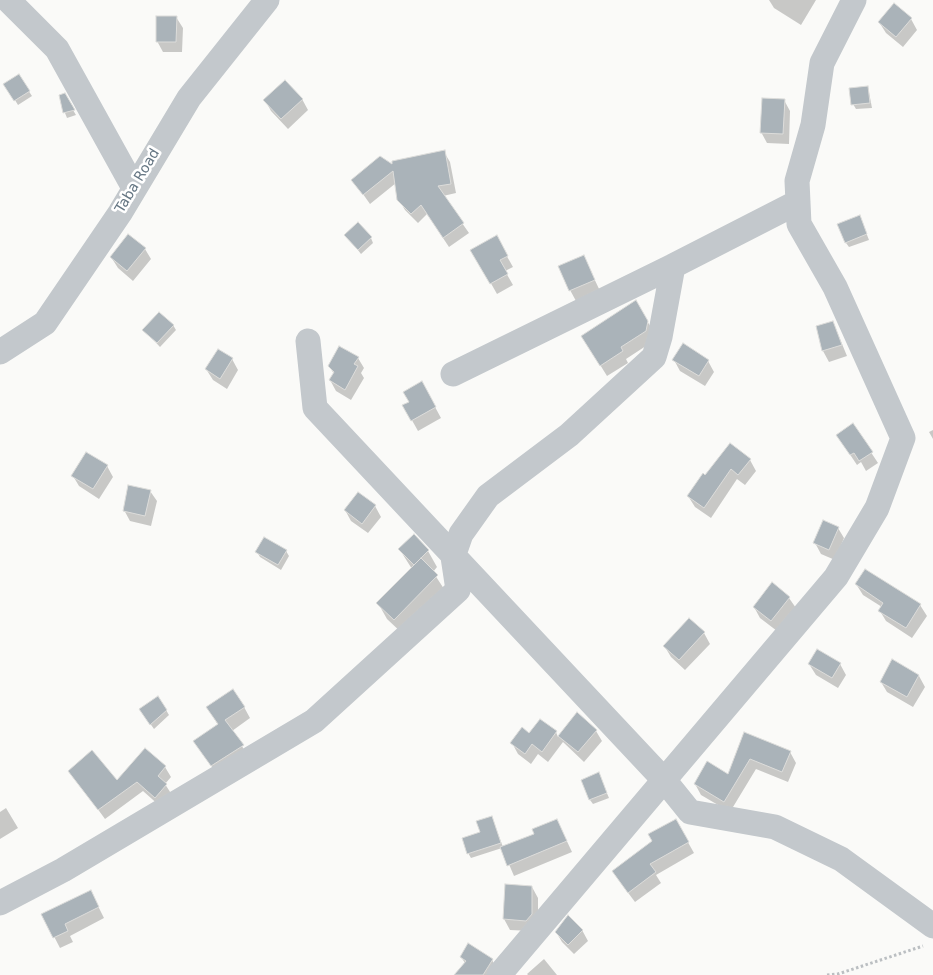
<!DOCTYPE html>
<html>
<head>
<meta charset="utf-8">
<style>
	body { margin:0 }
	canvas { display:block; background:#fafaf8 }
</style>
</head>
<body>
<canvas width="933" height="975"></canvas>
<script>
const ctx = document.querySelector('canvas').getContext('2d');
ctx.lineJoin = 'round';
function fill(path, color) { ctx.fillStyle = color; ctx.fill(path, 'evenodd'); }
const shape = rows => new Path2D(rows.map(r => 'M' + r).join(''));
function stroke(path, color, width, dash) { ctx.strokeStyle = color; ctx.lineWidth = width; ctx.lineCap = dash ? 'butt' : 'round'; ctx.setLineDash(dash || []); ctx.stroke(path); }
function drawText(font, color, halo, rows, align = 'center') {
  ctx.font = font + ' "DejaVu Sans",sans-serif'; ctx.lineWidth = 5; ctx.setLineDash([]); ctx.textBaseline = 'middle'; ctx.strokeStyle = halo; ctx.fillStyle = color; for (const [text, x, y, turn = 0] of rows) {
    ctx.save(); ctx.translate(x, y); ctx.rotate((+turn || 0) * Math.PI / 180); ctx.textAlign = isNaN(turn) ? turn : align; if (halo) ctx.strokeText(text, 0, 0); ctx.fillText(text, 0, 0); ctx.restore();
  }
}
const shadow = shape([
	[769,0,816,0,801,25,774,8],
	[176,17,183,28,182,52,163,52,157,41],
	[911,19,917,30,903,47,886,33,879,22],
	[18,75,32,96,18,105,5,84],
	[868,87,872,108,856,109,853,104],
	[64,95,76,115,67,118,65,113,60,96],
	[302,99,308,110,288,129,271,111,265,100],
	[784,100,790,111,789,144,767,143,761,132],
	[444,152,450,162,456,193,443,196,469,233,449,247,427,214,418,223,405,210,399,200,396,183,370,204,353,180],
	[860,217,869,240,849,247,846,243],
	[346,235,371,238,373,243,361,254],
	[496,237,513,267,505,271,513,285,497,294,472,250],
	[145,249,151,259,133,281,118,268,111,257],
	[584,257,600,291,576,301,570,290],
	[635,302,654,332,652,342,626,359,628,363,607,376,589,347,620,313,619,311],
	[833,322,847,356,829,362,823,351,818,327],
	[173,325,176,330,160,347,144,330],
	[358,358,364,368,361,373,364,378,351,400,336,391,330,380,334,374,329,366],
	[232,359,238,370,227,389,213,380,206,369],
	[674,360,708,361,714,372,705,386,680,371],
	[422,383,441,418,418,431,404,406,411,402],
	[853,425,878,463,866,471,861,462,857,465,837,435],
	[933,430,933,439,929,432],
	[750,460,756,471,745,485,737,479,711,518,695,507,688,496,705,476],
	[107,466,113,477,99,499,79,486,73,476],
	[150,491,157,501,151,526,130,521,124,510],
	[375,506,381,517,368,533,351,521,345,510],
	[838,528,844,538,835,560,821,554,815,543],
	[400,550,428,551,437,567,433,572,446,592,404,635,387,619,378,603,412,569],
	[286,551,289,556,281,570,260,557,257,552],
	[865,571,920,605,927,616,912,638,886,621,880,611,882,607,863,595,856,584],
	[772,584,789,598,796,608,777,631,760,618,754,607],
	[704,633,710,644,685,670,671,657,665,647],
	[893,661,919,676,925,687,913,707,887,692,881,682],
	[809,664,840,664,846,675,838,688,816,675],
	[207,707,244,707,250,718,232,731,249,757,218,775,201,752,218,725],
	[166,710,169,715,154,729,144,715],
	[577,714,596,731,602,741,584,762,563,742,548,762,538,754,531,764,518,754,512,743,530,734,556,732,558,737],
	[745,734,790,752,796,763,788,782,756,769,730,812,701,795,695,784,728,776],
	[165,767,171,777,165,784,172,795,161,807,143,791,105,819,70,771,117,782],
	[601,779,609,798,593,804,590,800],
	[6,808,18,828,0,839,0,812],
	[492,818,503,847,535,835,557,820,572,852,514,876,502,848,471,858,468,853],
	[676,821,694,853,656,875,661,883,635,902,620,882,654,842],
	[532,887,538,898,538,925,532,931,510,930,504,919],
	[96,902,104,918,70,936,73,942,60,948,43,915],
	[582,930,588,941,574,954,562,942,556,932],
	[461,957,492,960,498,971,495,975,456,975,465,963],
	[544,959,557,975,528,975,527,974]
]);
const building = shape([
	[894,3,912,18,896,37,878,22,894,3],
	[156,16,177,16,176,42,156,42,156,16],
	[19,74,30,91,14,101,3,84,19,74],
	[285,80,303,99,281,119,263,100,285,80],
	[868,86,870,103,851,105,849,88,868,86],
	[65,93,75,110,63,113,59,95,65,93],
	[762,98,785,99,783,134,760,133,762,98],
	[445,150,451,184,438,186,464,223,443,238,421,205,411,214,397,200,393,171,363,195,351,180,380,156,392,164,392,161,445,150],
	[860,215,867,234,845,243,837,224,860,215],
	[358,222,372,237,358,250,344,235,358,222],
	[128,234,146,248,127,271,110,257,128,234],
	[497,235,508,256,500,260,508,274,490,284,470,250,497,235],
	[584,255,595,280,569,291,558,266,584,255],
	[636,300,648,321,646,331,621,347,623,351,600,366,581,336,636,300],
	[159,312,174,325,157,343,142,330,159,312],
	[833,321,842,345,822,351,816,326,833,321],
	[683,343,709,360,699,376,672,360,683,343],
	[339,346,359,357,354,364,358,366,345,390,329,380,334,372,328,366,339,346],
	[218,349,233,358,220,379,205,369,218,349],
	[422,381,436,407,411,421,402,405,409,402,403,392,422,381],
	[853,423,873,452,859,461,854,453,850,455,836,435,853,423],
	[730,443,751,459,738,475,731,469,704,508,687,496,703,473,705,475,730,443],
	[86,452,108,465,93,489,71,476,86,452],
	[128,485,151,490,145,516,123,511,128,485],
	[358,492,376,505,362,524,344,510,358,492],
	[823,520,839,527,829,550,813,543,823,520],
	[414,534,429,550,414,565,398,549,414,534],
	[264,537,287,550,278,565,255,552,264,537],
	[421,558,438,575,394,620,376,603,421,558],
	[865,569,921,604,906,628,878,611,883,603,855,584,865,569],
	[772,582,790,597,771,621,753,607,772,582],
	[689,618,705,632,679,660,663,646,689,618],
	[817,649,841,663,832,678,808,664,817,649],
	[892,659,919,675,907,697,880,682,892,659],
	[233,689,245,707,225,720,244,745,211,766,193,741,218,724,206,707,233,689],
	[158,696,167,710,150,725,139,709,158,696],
	[577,712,597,730,578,752,558,736,577,712],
	[540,719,557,731,542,752,532,744,525,754,510,743,522,727,529,733,540,719],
	[744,732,791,751,782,772,750,759,724,802,694,784,707,761,728,774,744,732],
	[145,748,166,766,158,776,167,784,155,798,137,782,98,810,68,771,92,750,117,780,145,748],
	[599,772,607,793,589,800,581,780,599,772],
	[492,816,501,843,467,854,462,838,480,832,476,821,492,816],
	[557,819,567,841,507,866,500,847,534,834,532,829,557,819],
	[676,819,689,842,650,864,656,872,628,893,612,871,652,841,648,834,676,819],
	[505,884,532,886,532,914,526,921,503,919,505,884],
	[91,890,99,907,65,924,68,931,53,938,41,914,91,890],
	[568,915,583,930,568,945,555,932,568,915],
	[468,943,493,959,483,975,454,975,466,961,460,957,468,943]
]);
const path = shape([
	[827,975,838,974,923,946]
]);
const minor = shape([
	[8,0,57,49,134,188],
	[308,341,315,408,665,781,690,812,775,827,841,859,933,926],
	[0,352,45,323,120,213,189,98,267,0],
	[453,374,673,266],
	[0,903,63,870,314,721,458,590,453,557,461,534,488,496,569,435,654,357,660,337,673,266,798,202],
	[499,975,836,577,877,508,903,438,835,287,799,224,797,181,813,125,822,63,854,0]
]);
const streetNames = [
	["Taba Road",138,181,-59]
];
fill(shadow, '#0003');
fill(building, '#aab3b9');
stroke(building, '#dcdcda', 1);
stroke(path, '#bbbfc2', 3, [2.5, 2.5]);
stroke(minor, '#c3c8cc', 25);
drawText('14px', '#657683', '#fff', streetNames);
</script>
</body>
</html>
